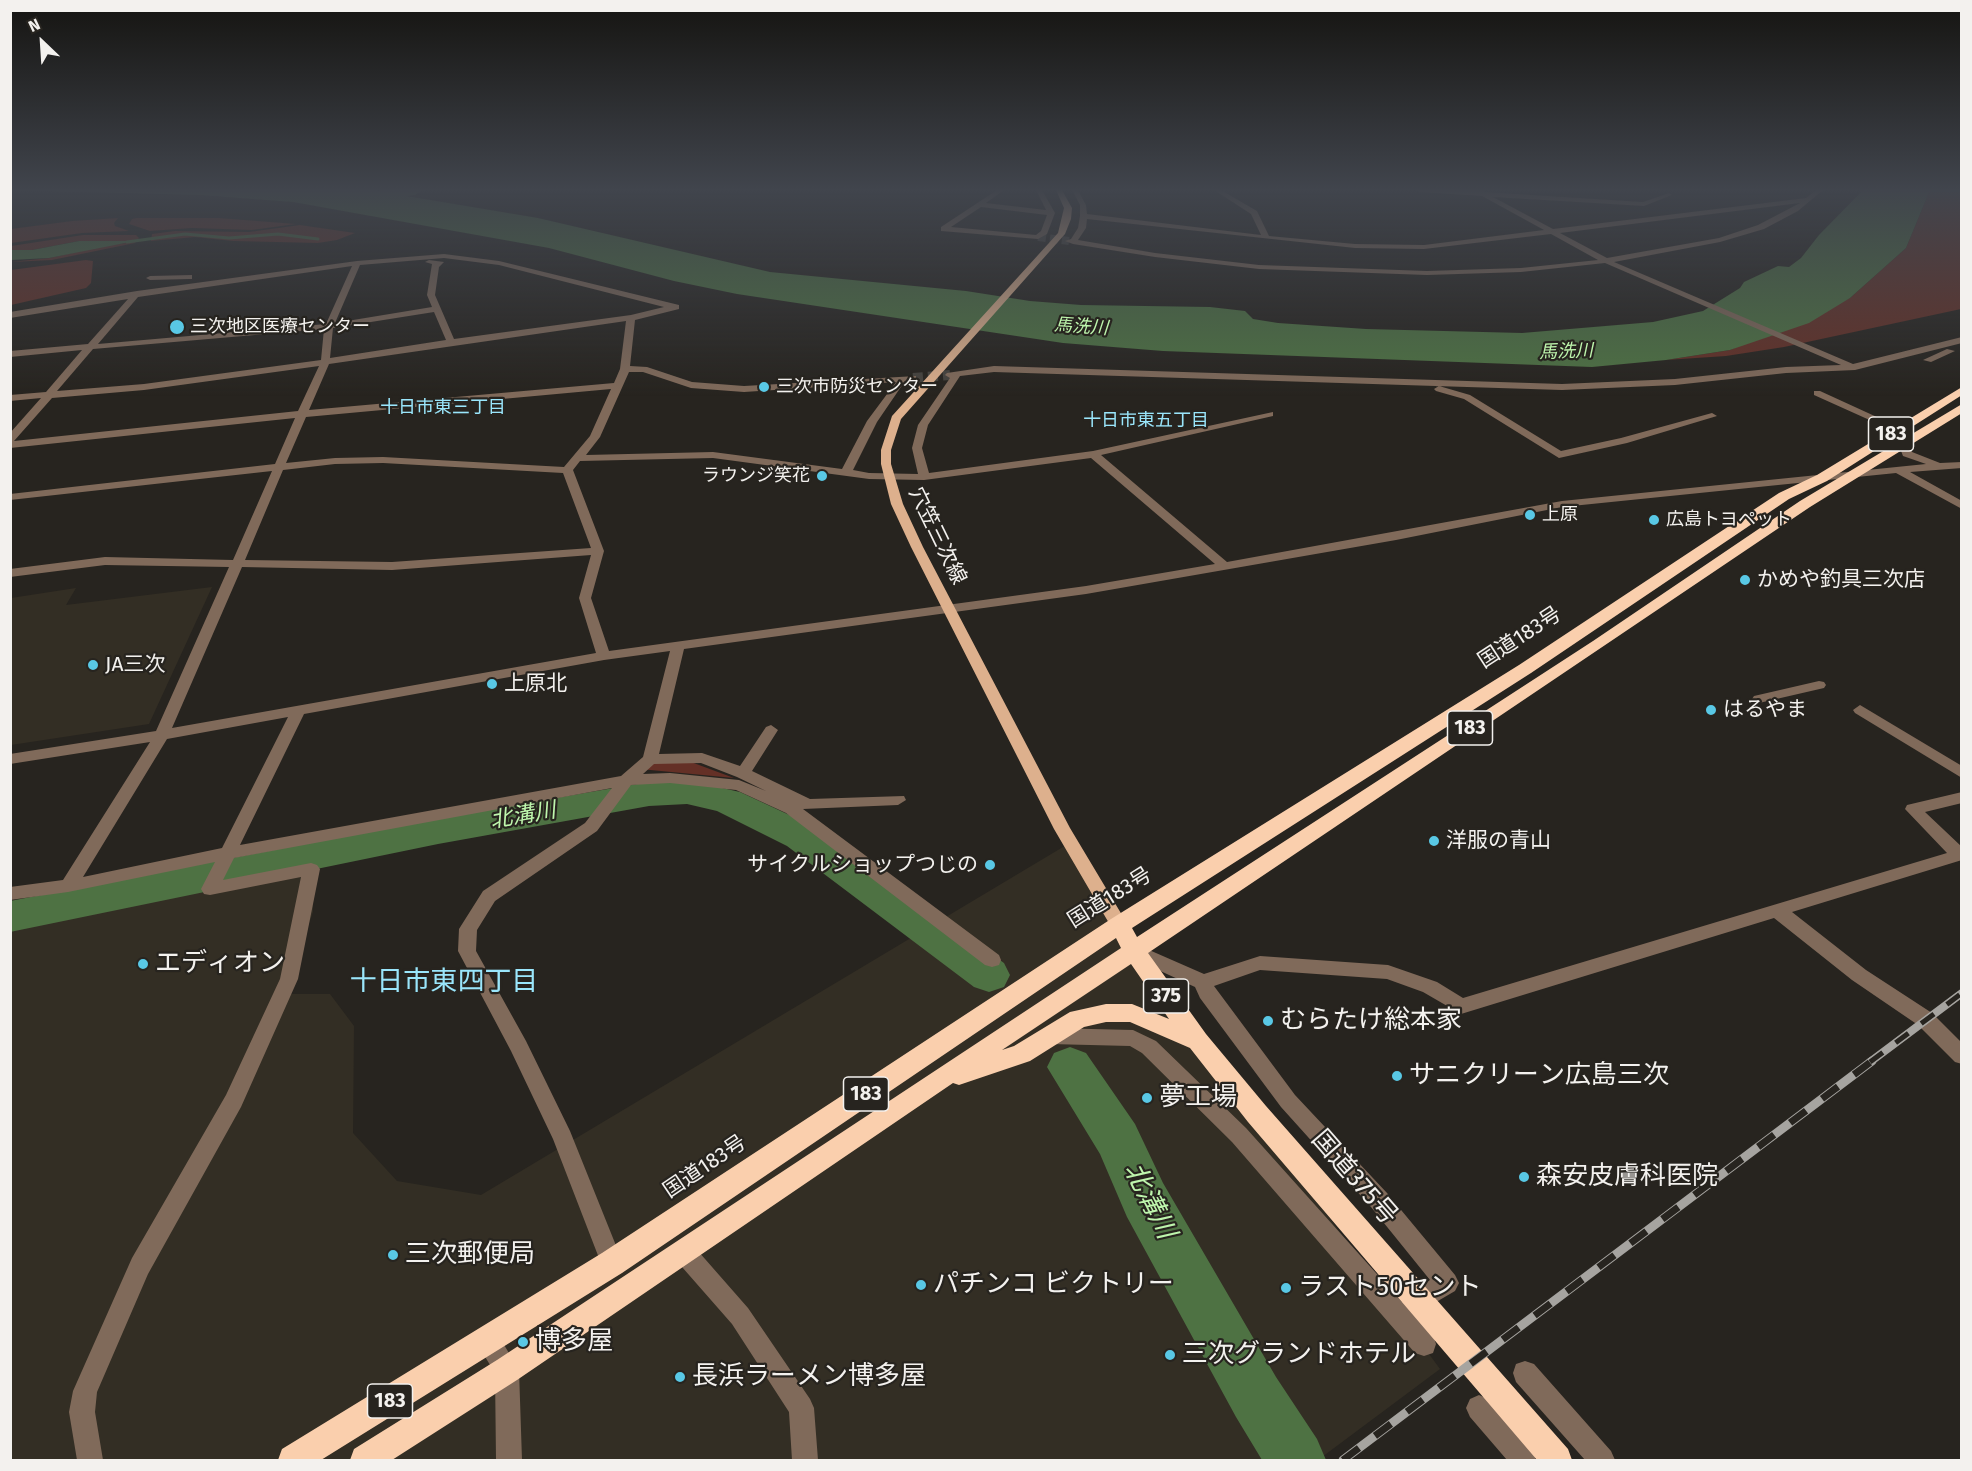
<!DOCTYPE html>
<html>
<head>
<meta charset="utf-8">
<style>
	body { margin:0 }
	#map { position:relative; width:1972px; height:1471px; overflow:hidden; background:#27241f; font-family:"Fira Sans",sans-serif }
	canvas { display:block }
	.frame { position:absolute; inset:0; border:12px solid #f3f1ee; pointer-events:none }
	.north { position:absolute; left:12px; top:12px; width:60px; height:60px; -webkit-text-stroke:4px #27241f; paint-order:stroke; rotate:335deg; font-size:16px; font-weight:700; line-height:24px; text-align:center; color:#f3f1ee }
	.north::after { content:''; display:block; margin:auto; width:21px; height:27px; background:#f3f1ee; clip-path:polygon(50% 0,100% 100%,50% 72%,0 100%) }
</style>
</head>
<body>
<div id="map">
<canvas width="1972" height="1471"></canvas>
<div class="frame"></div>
<div class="north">N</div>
</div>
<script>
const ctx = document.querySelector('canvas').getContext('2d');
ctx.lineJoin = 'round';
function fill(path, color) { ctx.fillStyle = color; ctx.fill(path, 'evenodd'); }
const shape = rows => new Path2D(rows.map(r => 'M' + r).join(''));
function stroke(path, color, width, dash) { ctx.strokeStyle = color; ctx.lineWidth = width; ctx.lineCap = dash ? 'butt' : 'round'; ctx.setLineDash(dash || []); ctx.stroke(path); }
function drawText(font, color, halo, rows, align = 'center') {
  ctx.font = font + ' "Fira Sans","Noto Sans JP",sans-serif'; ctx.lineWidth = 4.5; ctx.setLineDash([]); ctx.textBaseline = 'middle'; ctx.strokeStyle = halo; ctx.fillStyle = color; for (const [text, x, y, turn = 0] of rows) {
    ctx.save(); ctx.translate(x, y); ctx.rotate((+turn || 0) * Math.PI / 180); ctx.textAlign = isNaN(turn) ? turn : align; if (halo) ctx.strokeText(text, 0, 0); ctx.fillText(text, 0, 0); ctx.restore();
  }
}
const built = shape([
	[212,587,149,724,11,745,11,598,76,588,66,605],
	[1068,844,1165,993,1440,1369,1318,1460,11,1460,10,926,314,860,313,912,285,994,330,994,354,1026,353,1133,397,1181,481,1195]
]);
const green = shape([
	[1930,190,1961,190,1961,309,1784,347,1726,356,1666,360,1730,350,1850,298,1906,248],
	[118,218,114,223,115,226,129,231,82,233,11,243,11,229,72,221],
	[136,218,219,218,296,224,252,230,192,228,150,231,129,224,132,219],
	[300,225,355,233,337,240,318,243,233,241,195,237,151,241,152,234,175,231,249,232],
	[83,235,136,235,139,238,135,243,52,260,11,262,49,258,109,245,134,242,79,241,32,250,11,250,11,246],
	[86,260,93,261,91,283,86,288,11,305,11,270],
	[650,759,691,762,734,778,640,769]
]);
const water = shape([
	[11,190,371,190,538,218,770,272,966,291,1030,301,1081,305,1210,307,1245,311,1253,319,1278,323,1366,329,1522,333,1653,322,1703,311,1740,288,1744,282,1778,266,1789,267,1801,258,1819,235,1863,190,1930,190,1906,248,1850,298,1809,323,1730,350,1666,360,1592,367,1163,351,1063,343,737,294,674,281,549,248,293,202,199,195],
	[79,241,135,241,49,258,11,260,11,250,32,250]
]);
const stream = shape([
	[127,242,185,234,229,238,278,234,318,239]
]);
const river = shape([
	[387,190,423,190,415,195,352,205,344,200,352,195,387,190],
	[687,780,740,792,813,826,1004,963,1010,975,1004,987,989,992,974,987,787,846,717,811,687,804,649,806,438,844,10,932,10,901,438,818,649,782,687,780],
	[1070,1047,1086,1053,1135,1124,1163,1183,1276,1377,1317,1439,1326,1460,1262,1460,1236,1417,1127,1217,1100,1154,1047,1067,1054,1053,1070,1047]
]);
const minorTunnelFar1 = shape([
	[1038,237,1069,241]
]);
const minorTunnel = shape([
	[913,378,950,375]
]);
const minor = shape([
	[997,190,1004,190,986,203,1046,210,1036,190,1042,190,1055,213,1047,234,1038,239,941,231,941,227,997,190],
	[981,207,1047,215,1041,231,1036,235,951,227,981,207],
	[1072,190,1078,190,1086,205,1087,214,1261,235,1251,214,1214,190,1221,190,1257,211,1269,236,1355,244,1424,245,1544,230,1482,196,1420,192,1417,190,1481,190,1485,192,1643,202,1669,193,1672,195,1644,206,1493,197,1553,229,1806,198,1816,190,1823,190,1798,211,1764,229,1720,242,1614,262,1853,364,1962,337,1962,343,1855,370,1786,373,1675,385,1562,390,994,372,960,376,928,425,922,448,929,473,1093,451,1273,412,1273,416,1101,455,1227,562,1562,501,1926,464,1903,456,1898,443,1903,440,1907,441,1912,452,1940,463,1962,462,1962,468,1910,472,1962,501,1962,509,1896,473,1562,507,1396,540,1086,594,684,649,659,754,702,753,740,766,766,727,771,725,778,730,752,771,810,799,904,796,906,800,898,805,803,809,999,955,1001,960,999,965,992,967,985,965,786,813,736,790,670,783,631,785,597,831,495,901,477,930,476,951,526,1041,570,1131,623,1263,620,1271,612,1274,604,1271,553,1139,511,1051,458,951,459,929,483,891,585,823,612,788,234,858,223,880,311,863,317,865,320,869,298,979,241,1107,148,1274,97,1392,95,1412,103,1460,77,1460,69,1412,73,1391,132,1258,226,1095,280,979,301,877,210,895,204,894,201,889,215,862,68,892,10,900,10,887,63,880,150,742,10,764,10,754,156,731,229,567,105,565,10,577,10,569,105,557,233,560,272,471,10,500,10,494,275,464,295,418,10,448,10,433,41,398,10,401,10,395,46,392,82,350,10,357,10,351,88,344,128,299,10,318,10,312,137,291,357,261,444,254,499,261,679,305,679,309,635,320,630,366,647,367,692,382,744,386,916,376,916,380,905,381,877,422,853,470,869,473,918,474,912,448,918,425,950,378,945,375,947,373,994,366,1562,384,1675,379,1786,367,1841,365,1605,263,1521,272,1427,275,1259,269,1155,257,1073,244,1065,241,1071,239,1078,228,1080,216,1080,205,1072,190],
	[1800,203,1758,225,1719,238,1607,258,1560,233,1800,203],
	[1087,219,1355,248,1424,249,1551,234,1598,260,1521,268,1427,271,1259,265,1155,253,1078,240,1086,228,1087,219],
	[444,258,499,265,664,307,631,315,454,339,435,295,439,267,444,262,429,260,425,262,432,264,427,295,432,307,335,323,360,265,444,258],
	[352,266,326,324,98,344,138,297,352,266],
	[434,312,446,340,330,358,333,328,434,312],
	[626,321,620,369,614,383,309,410,329,364,626,321],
	[324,329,321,360,144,384,57,391,93,349,324,329],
	[319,366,298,411,14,441,52,398,144,390,319,366],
	[629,372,643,372,691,388,744,392,896,382,867,421,842,469,713,452,586,455,600,437,629,372],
	[611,389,590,436,564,467,383,457,335,458,286,463,306,417,611,389],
	[713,458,869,479,924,480,1091,458,1215,564,1086,586,609,651,591,598,604,551,573,470,580,461,713,458],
	[383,463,563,473,591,548,392,562,245,560,283,470,335,464,383,463],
	[591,555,579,598,596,653,172,728,242,567,392,570,591,555],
	[670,651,643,757,621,776,240,845,304,714,604,660,670,651],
	[288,717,222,848,83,877,167,739,288,717],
	[701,763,737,777,766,791,739,780,670,773,643,774,654,764,701,763],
	[192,275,192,279,189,279,150,280,146,278,150,276,192,275],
	[1947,349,1955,351,1931,362,1923,360,1947,349],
	[1439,386,1470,395,1561,451,1621,438,1712,413,1717,416,1627,443,1559,458,1464,399,1436,391,1434,389,1439,386],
	[1814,391,1820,391,1903,429,1894,431,1814,395,1814,391],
	[1819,681,1824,682,1826,685,1824,688,1759,703,1752,699,1754,696,1819,681],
	[1860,705,1962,766,1962,778,1855,713,1853,710,1860,705],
	[1962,792,1962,803,1925,812,1962,847,1962,860,1792,912,1866,970,1932,1013,1962,1043,1962,1064,1955,1062,1918,1025,1852,980,1774,918,1461,1014,1423,992,1387,979,1260,970,1214,986,1295,1095,1387,1193,1455,1275,1459,1283,1455,1291,1414,1315,1433,1335,1436,1344,1433,1353,1424,1356,1415,1353,1232,1142,1142,1053,1130,1046,1050,1044,1043,1042,1040,1036,1043,1030,1050,1028,1133,1030,1156,1041,1246,1128,1402,1302,1405,1296,1430,1280,1371,1207,1281,1107,1200,998,1195,987,1128,956,1125,951,1128,946,1134,944,1140,946,1204,974,1260,956,1388,965,1437,982,1463,998,1947,853,1905,809,1907,805,1962,792],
	[683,1240,691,1243,748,1308,810,1399,814,1408,818,1460,792,1460,789,1412,732,1324,675,1259,672,1251,675,1243,683,1240],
	[488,1330,497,1333,519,1370,522,1460,496,1460,495,1373,476,1342,479,1333,488,1330],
	[1525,1361,1534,1364,1611,1451,1615,1460,1585,1460,1516,1382,1513,1373,1516,1364,1525,1361],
	[1479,1395,1488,1399,1532,1451,1536,1460,1507,1460,1470,1417,1466,1408,1470,1399,1479,1395]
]);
const major = shape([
	[1056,190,1062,190,1072,208,1071,219,1065,234,901,419,891,450,891,464,903,504,923,547,1070,828,1128,925,1125,930,1119,932,1113,930,1054,829,911,547,891,504,881,464,881,450,892,416,1058,233,1064,208,1056,190]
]);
const highway = shape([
	[1962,387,1962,395,1827,481,1789,499,1531,673,1132,928,1137,937,1593,641,1800,501,1962,404,1962,413,1810,507,1148,953,1206,1034,1266,1106,1568,1449,1572,1460,1537,1460,1248,1122,1190,1048,1130,1022,1106,1022,1084,1027,1030,1061,959,1085,953,1083,517,1380,392,1460,350,1460,354,1449,497,1360,1121,948,1116,938,622,1273,321,1460,278,1460,282,1449,602,1253,1111,919,1519,665,1779,493,1817,475,1962,387],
	[1131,964,1169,1019,1132,1004,1106,1004,1070,1012,1014,1046,1002,1050,1131,964]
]);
const railFar1 = shape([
	[1870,1062,1962,993]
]);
const rail = shape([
	[1343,1460,1872,1061]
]);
const markers = [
	[177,327,8,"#59c8e5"],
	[764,387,6,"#59c8e5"],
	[822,476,6,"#59c8e5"],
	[1530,515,6,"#59c8e5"],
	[1654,520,6,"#59c8e5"],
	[1745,580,6,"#59c8e5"],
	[93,665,6,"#59c8e5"],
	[492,684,6,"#59c8e5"],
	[1711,710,6,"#59c8e5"],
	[1434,841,6,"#59c8e5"],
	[990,865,6,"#59c8e5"],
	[143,964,6,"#59c8e5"],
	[1268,1021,6,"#59c8e5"],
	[1397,1076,6,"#59c8e5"],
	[1147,1098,6,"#59c8e5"],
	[1524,1177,6,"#59c8e5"],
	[393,1255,6,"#59c8e5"],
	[921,1285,6,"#59c8e5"],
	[1286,1288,6,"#59c8e5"],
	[523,1342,6,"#59c8e5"],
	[1170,1355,6,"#59c8e5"],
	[680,1377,6,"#59c8e5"]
];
const farPoinames = [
	["三次地区医療センター",190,327],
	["三次市防災センター",776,387],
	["ラウンジ笑花",810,476,"right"],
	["上原",1542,515],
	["広島トヨペット",1666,520]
];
const farWaternames = [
	["馬洗川",1081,327,4],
	["馬洗川",1566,352,-2]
];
const farNeighbourhoodnames = [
	["十日市東三丁目",443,408],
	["十日市東五丁目",1146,421]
];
const shields = [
	[1891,434,45],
	[1470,728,45],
	[1166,996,45],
	[866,1094,45],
	[390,1401,45]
];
const shieldNames = [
	["183",1891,434],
	["183",1470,728],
	["375",1166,996],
	["183",866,1094],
	["183",390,1401]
];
const streetNames = [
	["穴笠三次線",937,536,64],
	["国道183号",1520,638,-33],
	["国道183号",1110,898,-32],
	["国道183号",705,1167,-34]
];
const poiNames = [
	["かめや釣具三次店",1757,580],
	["JA三次",105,665],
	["上原北",504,684],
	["はるやま",1723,710],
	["洋服の青山",1446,841],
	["サイクルショップつじの",978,865,"right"]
];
const waterNames = [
	["北溝川",523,816,-10]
];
const nearPoinames = [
	["エディオン",155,964],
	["むらたけ総本家",1280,1021],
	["サニクリーン広島三次",1409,1076],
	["夢工場",1159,1098],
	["森安皮膚科医院",1536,1177],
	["三次郵便局",405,1255],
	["パチンコ ビクトリー",933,1285],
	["ラスト50セント",1298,1288],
	["博多屋",535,1342],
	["三次グランドホテル",1182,1355],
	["長浜ラーメン博多屋",692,1377]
];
const nearStreetnames = [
	["国道375号",1354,1178,49]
];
const nearNeighbourhoodnames = [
	["十日市東四丁目",444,982]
];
const nearWaternames = [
	["北溝川",1149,1201,63]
];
fill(built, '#332e24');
fill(green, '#643026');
fill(water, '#4e7243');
stroke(stream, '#4e7243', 3);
fill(river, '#4e7243');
stroke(minorTunnelFar1, '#46433e', 8, [8, 4]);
stroke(minorTunnel, '#46433e', 10, [10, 5]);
fill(minor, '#806a5a');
fill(major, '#ddb08d');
fill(highway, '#facfad');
stroke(railFar1, '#a6a4a0', 8);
stroke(rail, '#a6a4a0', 9);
stroke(railFar1, '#27241f', 5, [16]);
stroke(rail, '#27241f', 7, [20]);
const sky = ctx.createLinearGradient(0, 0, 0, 396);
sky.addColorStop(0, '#151411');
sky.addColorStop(0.48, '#41454d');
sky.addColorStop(1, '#41454d00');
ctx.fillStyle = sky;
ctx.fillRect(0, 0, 1972, 396);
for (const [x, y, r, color] of markers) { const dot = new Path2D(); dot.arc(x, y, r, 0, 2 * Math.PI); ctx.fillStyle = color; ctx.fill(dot); stroke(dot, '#27241f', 2); }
drawText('18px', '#f3f1ee', '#27241f', farPoinames, 'left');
drawText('italic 18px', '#bef6ad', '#27241f', farWaternames);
drawText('18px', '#9ae6fb', '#27241f', farNeighbourhoodnames);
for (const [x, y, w] of shields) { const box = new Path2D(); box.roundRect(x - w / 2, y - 17, w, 34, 4.5); ctx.fillStyle = '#27241f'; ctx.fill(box); stroke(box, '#f3f1ee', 1.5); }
drawText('bold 20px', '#f3f1ee', null, shieldNames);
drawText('21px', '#f3f1ee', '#27241f', streetNames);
drawText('21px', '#f3f1ee', '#27241f', poiNames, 'left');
drawText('italic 22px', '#bef6ad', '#27241f', waterNames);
drawText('26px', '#f3f1ee', '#27241f', nearPoinames, 'left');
drawText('26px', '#f3f1ee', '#27241f', nearStreetnames);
drawText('27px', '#9ae6fb', '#27241f', nearNeighbourhoodnames);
drawText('italic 27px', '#bef6ad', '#27241f', nearWaternames);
</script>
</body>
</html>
